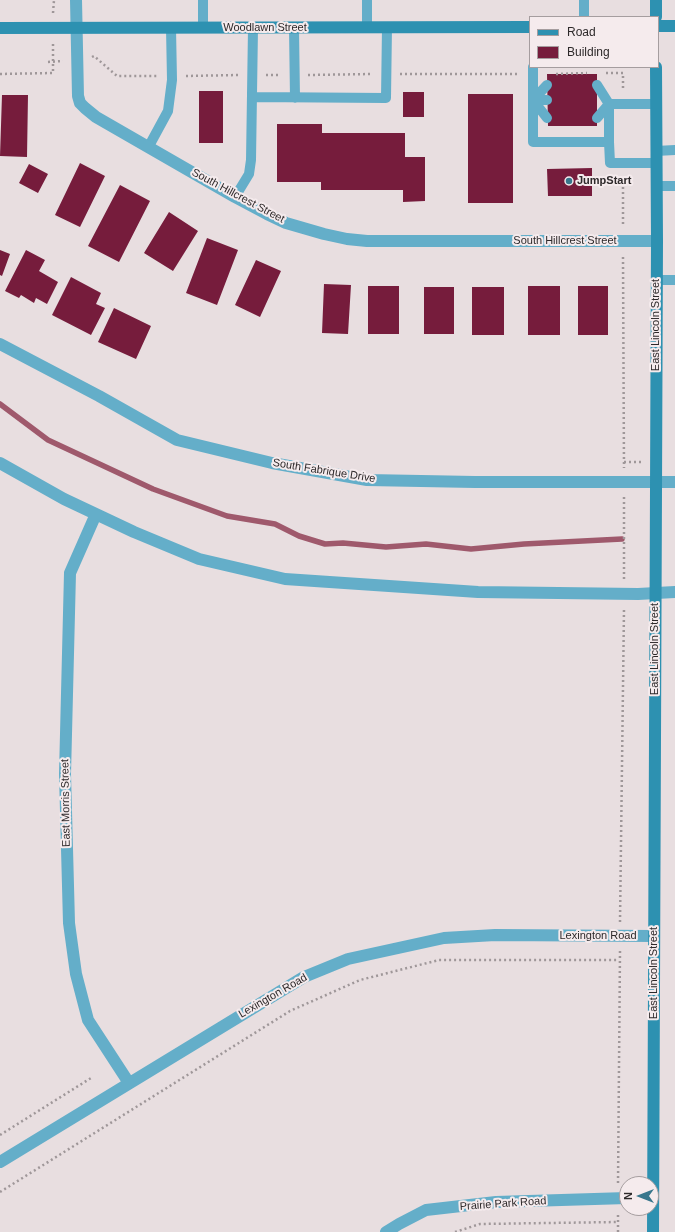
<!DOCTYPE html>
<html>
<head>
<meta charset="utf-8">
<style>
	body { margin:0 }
	#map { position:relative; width:675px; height:1232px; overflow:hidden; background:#e8dee0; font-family:Arial,sans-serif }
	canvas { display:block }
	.legend { position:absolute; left:529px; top:16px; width:130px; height:52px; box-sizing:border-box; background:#f5ebed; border:1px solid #a59d9f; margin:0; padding:5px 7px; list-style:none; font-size:12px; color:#2d292a }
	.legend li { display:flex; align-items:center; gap:8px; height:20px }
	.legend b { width:20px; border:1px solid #a59d9f }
	.north { position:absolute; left:619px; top:1176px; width:40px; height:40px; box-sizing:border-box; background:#f5ebed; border:1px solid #a59d9f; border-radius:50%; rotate:270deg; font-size:11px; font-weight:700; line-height:16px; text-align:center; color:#2d292a }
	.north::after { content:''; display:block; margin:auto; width:14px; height:18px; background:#38768c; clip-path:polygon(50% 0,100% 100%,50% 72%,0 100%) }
</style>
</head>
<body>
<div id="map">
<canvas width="675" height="1232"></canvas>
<ul class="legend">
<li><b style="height:5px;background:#2d91b1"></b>Road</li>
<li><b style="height:11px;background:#761c3c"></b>Building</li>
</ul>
<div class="north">N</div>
</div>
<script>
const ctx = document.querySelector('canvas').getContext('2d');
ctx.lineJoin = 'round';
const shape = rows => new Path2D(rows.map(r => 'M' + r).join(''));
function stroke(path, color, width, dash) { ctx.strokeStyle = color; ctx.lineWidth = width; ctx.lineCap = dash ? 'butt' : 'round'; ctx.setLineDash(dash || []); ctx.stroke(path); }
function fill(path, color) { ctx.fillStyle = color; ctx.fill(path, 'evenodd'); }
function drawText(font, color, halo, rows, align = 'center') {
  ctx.font = font + ' Arial,sans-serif'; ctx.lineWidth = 4; ctx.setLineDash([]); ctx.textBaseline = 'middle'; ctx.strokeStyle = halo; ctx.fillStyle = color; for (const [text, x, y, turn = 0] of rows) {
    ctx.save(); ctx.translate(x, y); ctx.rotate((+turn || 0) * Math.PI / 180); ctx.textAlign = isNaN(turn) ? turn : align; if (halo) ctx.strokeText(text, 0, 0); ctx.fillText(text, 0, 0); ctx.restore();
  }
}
const stream = shape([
	[0,404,48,440,153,489,227,516,275,524,299,536,325,544,343,543,386,547,426,544,471,549,524,544,622,539]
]);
const building = shape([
	[547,74,597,74,597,126,548,126],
	[199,91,223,91,223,143,199,143],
	[403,92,424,92,424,117,403,117],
	[468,94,513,94,513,203,468,203],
	[2,95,28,95,27,157,0,156],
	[277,124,322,124,322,133,405,133,405,157,425,157,425,201,403,202,403,190,321,190,321,182,277,182],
	[80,163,105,176,80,227,55,215],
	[29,164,48,174,38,193,19,183],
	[592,168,592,196,548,196,547,169],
	[120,185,150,201,119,262,88,246],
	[169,212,198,231,173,271,144,253],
	[207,238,238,250,217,305,186,293],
	[0,250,10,254,2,276,0,275],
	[26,250,45,260,39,271,58,282,47,304,36,298,34,303,21,295,19,298,5,291],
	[256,260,281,271,260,317,235,305],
	[71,277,101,293,96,304,105,308,91,335,52,315],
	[324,284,351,285,348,334,322,333],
	[368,286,399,286,399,334,368,334],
	[528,286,560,286,560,335,528,335],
	[578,286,608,286,608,335,578,335],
	[424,287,454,287,454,334,424,334],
	[472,287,504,287,504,335,472,335],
	[114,308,151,326,136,359,98,342]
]);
const path = shape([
	[53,13,54,0],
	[92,57,94,56,117,76,157,76],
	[48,62,63,61],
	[606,73,623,73,623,90],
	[0,74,53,73,53,42],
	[400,74,519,74],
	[556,74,587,73],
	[266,75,281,75],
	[308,75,373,74],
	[186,76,239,75],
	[623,177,623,226],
	[623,257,624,468],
	[624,462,641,462],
	[624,497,624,580],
	[620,922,624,609],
	[0,1135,91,1078],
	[618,1183,620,951],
	[0,1192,290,1011,360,980,439,960,619,960],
	[455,1232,480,1224,618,1222],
	[618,1232,618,1212]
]);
const lane = shape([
	[203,0,203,28],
	[367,0,367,27],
	[584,0,584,17],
	[294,28,295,98],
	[533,67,533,142,609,142,609,104,656,104],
	[597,85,609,104],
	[252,97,386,98,387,27],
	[533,100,547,118],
	[533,100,547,85],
	[533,100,547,100],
	[597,118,609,104],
	[609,142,610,163,656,163],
	[149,146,168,111,172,80,171,28],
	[656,151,675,150],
	[656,186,675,186],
	[235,197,249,174,251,160,253,28],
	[657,280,675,280]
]);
const street = shape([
	[76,0,78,96,80,103,85,108,96,117,235,197,267,214,286,223,324,234,347,239,367,241,657,241],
	[0,344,99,396,177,440,272,463,367,480,475,482,675,482],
	[0,463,64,499,134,532,199,559,285,579,478,592,638,594,675,592],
	[96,514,70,573,65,774,69,923,76,974,88,1020,129,1083],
	[0,1162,304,977,348,959,444,938,495,935,654,936],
	[386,1232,399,1224,426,1210,496,1202,627,1198]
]);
const secondary = shape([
	[656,0,656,17],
	[658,26,675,26],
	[0,28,530,27],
	[653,1232,657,241,656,67]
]);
const markers = [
	[569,181,4,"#38768c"]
];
const streetNames = [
	["Woodlawn Street",265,28],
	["South Hillcrest Street",238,196,28],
	["South Hillcrest Street",565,241],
	["East Lincoln Street",656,325,-90],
	["South Fabrique Drive",324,471,9],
	["East Lincoln Street",655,649,-90],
	["East Morris Street",66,803,-91],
	["Lexington Road",598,936],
	["East Lincoln Street",654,973,-90],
	["Lexington Road",273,996,-30],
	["Prairie Park Road",503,1204,-4]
];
const poiNames = [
	["JumpStart",577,181]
];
stroke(stream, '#9f596c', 5.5);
fill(building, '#761c3c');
stroke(path, '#9f9799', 2.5, [2, 3]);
stroke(lane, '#64aec9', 10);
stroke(street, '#64aec9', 12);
stroke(secondary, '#2d91b1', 12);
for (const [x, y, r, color] of markers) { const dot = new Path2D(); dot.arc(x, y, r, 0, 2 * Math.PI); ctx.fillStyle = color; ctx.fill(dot); stroke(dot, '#f5ebed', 1.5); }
drawText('11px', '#2d292a', '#f5ebed', streetNames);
drawText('bold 11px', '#2d292a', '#f5ebed', poiNames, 'left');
</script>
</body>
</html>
